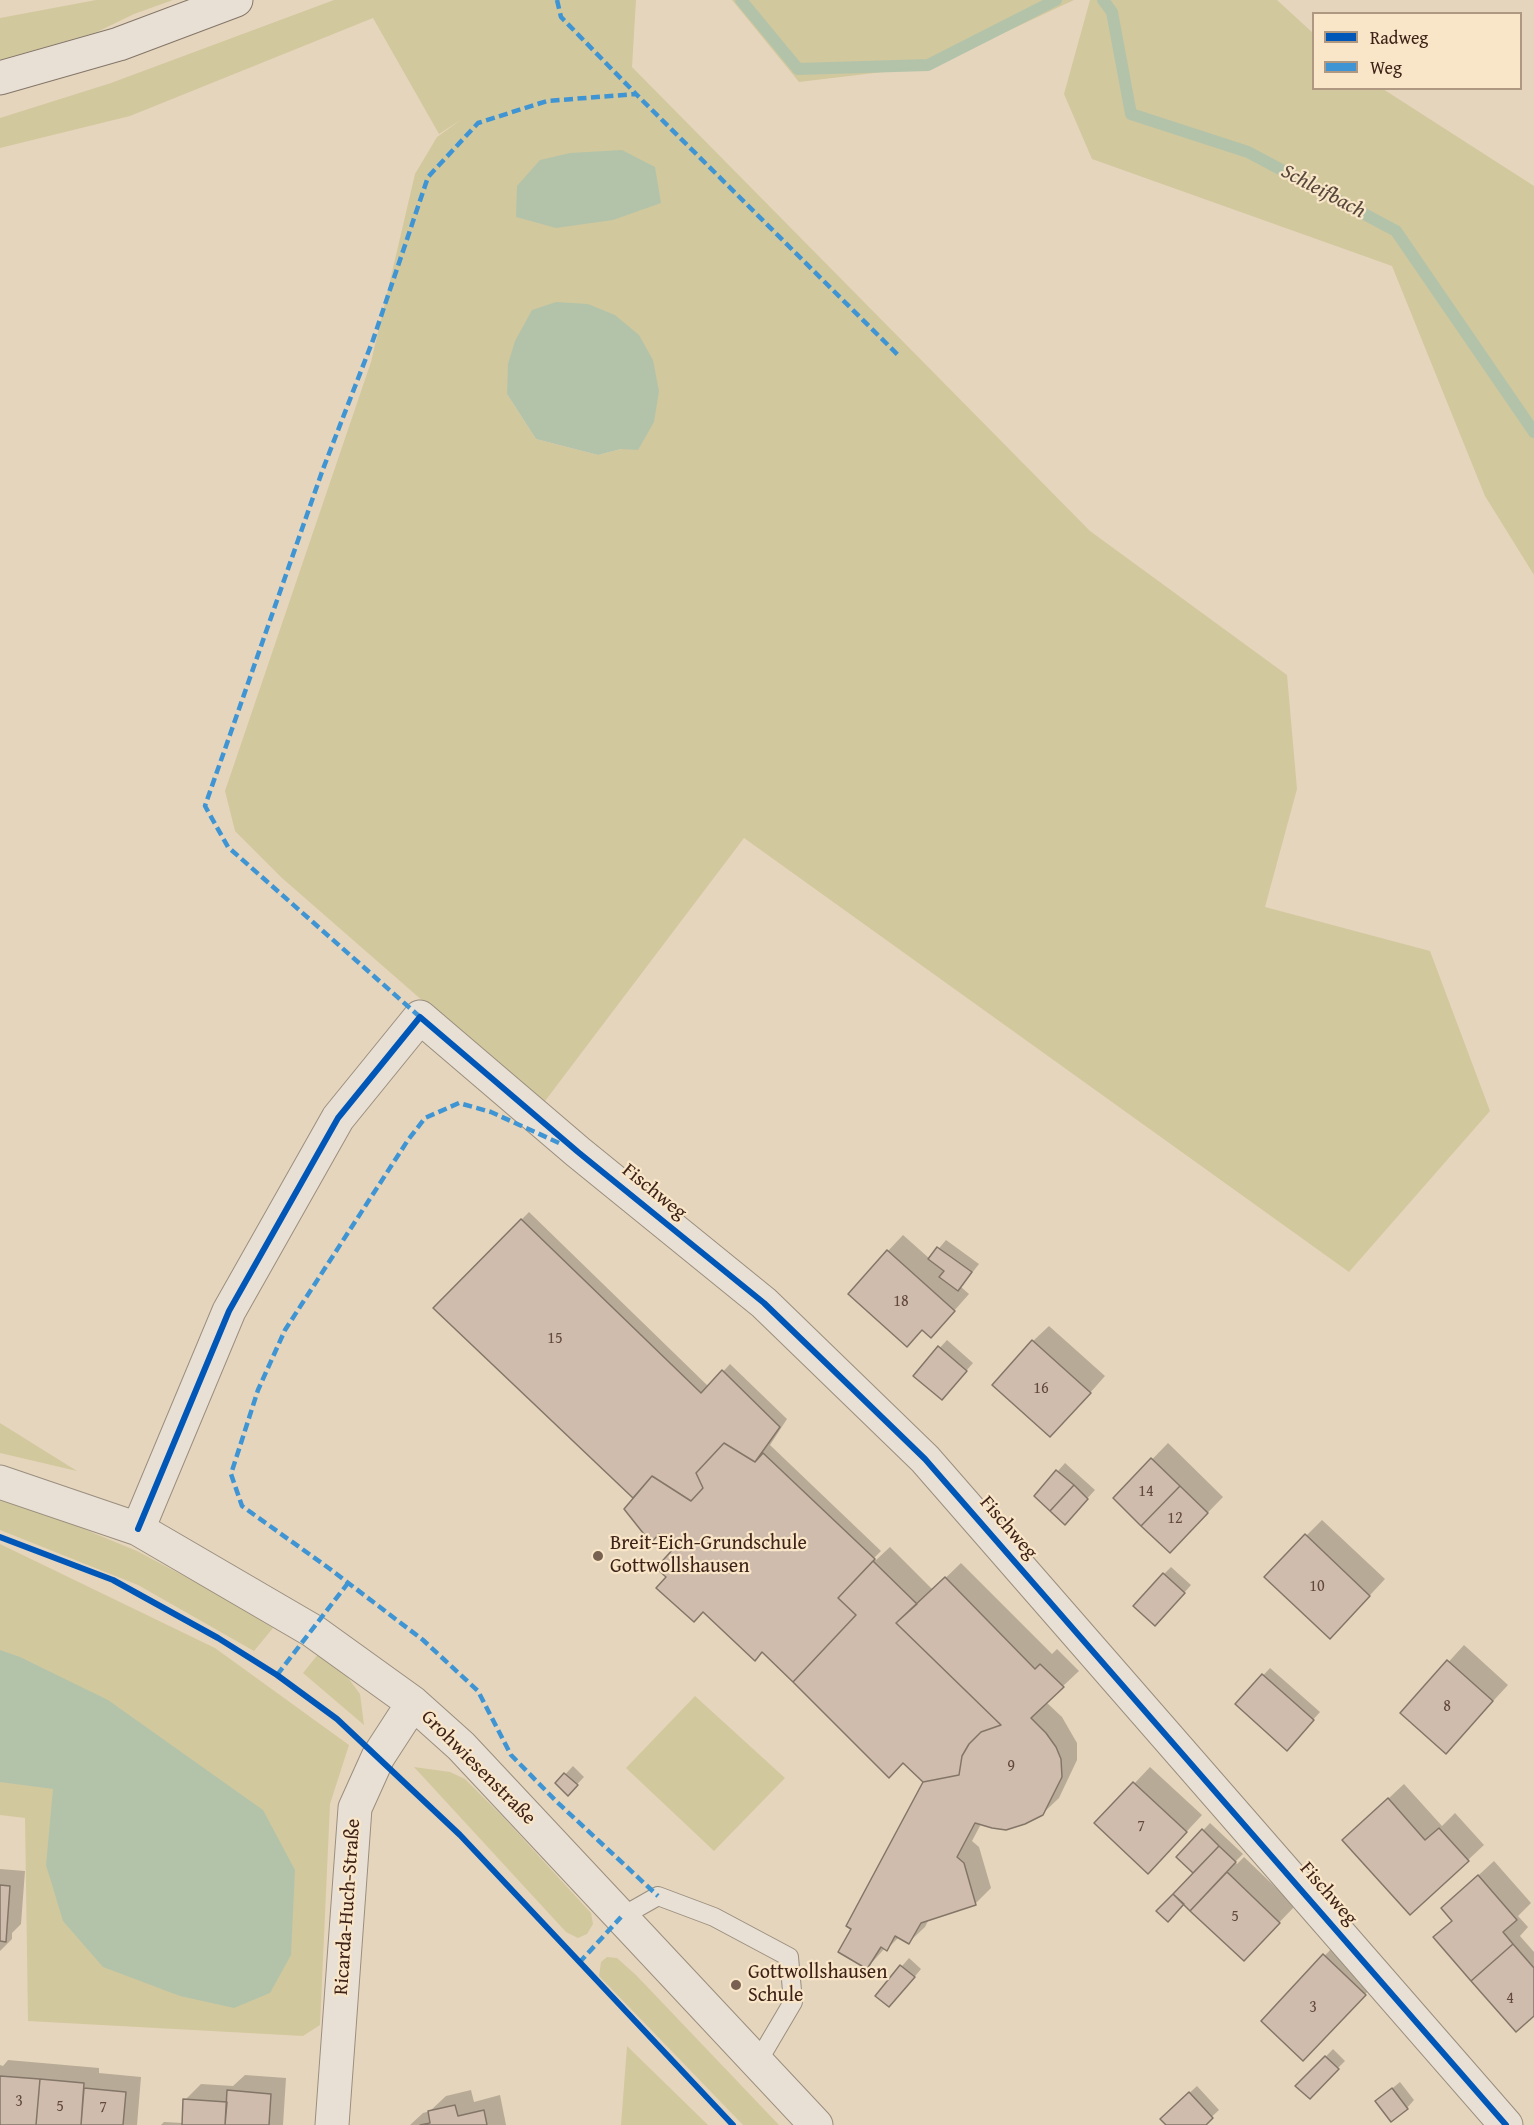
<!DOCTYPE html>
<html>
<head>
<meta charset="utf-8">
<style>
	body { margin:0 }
	#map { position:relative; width:1534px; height:2125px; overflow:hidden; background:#e5d5bc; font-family:"Gentium Book Plus",serif }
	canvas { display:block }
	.legend { position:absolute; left:1312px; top:12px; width:210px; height:78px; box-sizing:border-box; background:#f9e6c8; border:2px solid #ae9882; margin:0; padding:8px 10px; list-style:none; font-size:18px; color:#3e2218 }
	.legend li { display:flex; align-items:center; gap:12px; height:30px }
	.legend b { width:30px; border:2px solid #ae9882 }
</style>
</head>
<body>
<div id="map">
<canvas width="1534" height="2125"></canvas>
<ul class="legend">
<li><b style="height:8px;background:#0057b8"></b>Radweg</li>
<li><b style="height:8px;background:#3f95d4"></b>Weg</li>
</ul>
</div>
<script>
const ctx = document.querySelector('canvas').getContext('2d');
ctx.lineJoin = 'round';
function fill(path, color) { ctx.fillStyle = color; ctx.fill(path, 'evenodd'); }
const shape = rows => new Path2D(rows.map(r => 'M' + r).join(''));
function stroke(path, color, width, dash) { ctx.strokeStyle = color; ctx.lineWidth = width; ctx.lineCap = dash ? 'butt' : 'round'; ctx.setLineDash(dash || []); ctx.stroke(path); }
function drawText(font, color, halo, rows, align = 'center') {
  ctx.font = font + ' "Gentium Book Plus",serif'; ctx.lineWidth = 4.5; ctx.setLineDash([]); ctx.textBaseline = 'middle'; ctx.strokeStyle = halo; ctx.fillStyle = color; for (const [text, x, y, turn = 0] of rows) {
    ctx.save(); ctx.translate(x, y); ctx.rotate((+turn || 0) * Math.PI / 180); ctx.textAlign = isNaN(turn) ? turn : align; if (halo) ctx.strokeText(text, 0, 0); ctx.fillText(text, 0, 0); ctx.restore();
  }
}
const green = shape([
	[96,0,173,0,134,14,97,32,0,60,0,18],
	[334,0,636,0,632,67,1090,531,1287,675,1297,789,1265,907,1430,951,1490,1111,1349,1272,744,838,542,1105,282,878,235,831,225,791,371,362,415,174,437,137,462,119,439,134,373,18,130,116,0,148,0,118,111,83],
	[507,394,621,449,598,455,536,439],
	[732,0,1074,0,933,66,799,82],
	[1090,0,1277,0,1313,33,1314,88,1383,89,1534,186,1534,575,1485,496,1392,266,1092,159,1064,94],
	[0,1423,77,1471,0,1453],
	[0,1496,16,1501,137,1551,229,1600,273,1628,254,1651,138,1585,0,1530],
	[0,1544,215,1648,349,1745,330,1804,320,2025,303,2036,28,2021,25,1818,0,1815],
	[319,1653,346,1675,360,1694,364,1725,303,1673],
	[695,1696,785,1778,714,1851,626,1768],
	[414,1767,450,1772,465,1779,504,1818,591,1913,593,1924,587,1934,578,1938,566,1932],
	[607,1957,617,1958,636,1975,779,2125,743,2125,599,1976,601,1962],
	[627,2046,708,2125,621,2125]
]);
const water = shape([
	[622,150,655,167,661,203,613,220,556,228,516,217,517,186,540,160,570,153],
	[556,302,588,304,615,315,639,335,653,360,659,391,654,422,638,450,621,449,598,455,536,439,507,394,508,364,515,341,532,310],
	[0,1650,20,1657,108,1700,263,1810,295,1870,291,1955,270,1993,234,2008,180,1996,103,1967,63,1921,46,1865,53,1789,0,1782]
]);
const shadow = shape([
	[529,1212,709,1387,730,1364,787,1419,770,1445,881,1551,874,1558,876,1560,890,1547,933,1590,961,1563,1052,1654,1057,1649,1079,1671,1046,1702,1062,1717,1077,1743,1077,1760,1059,1798,1042,1814,981,1824,972,1841,979,1847,991,1888,975,1904,929,1919,925,1927,909,1942,899,1937,887,1949,885,1948,867,1968,925,1782,904,1761,763,1651,703,1610,668,1577,676,1547,635,1498,435,1308],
	[903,1235,930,1259,946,1240,979,1264,961,1287,969,1294,946,1320,888,1251],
	[1049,1326,1105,1376,1066,1420,1033,1341],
	[947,1340,973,1363,949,1391,915,1375],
	[1168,1443,1223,1497,1185,1536,1115,1498],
	[1065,1463,1095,1490,1072,1515,1036,1496],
	[1322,1520,1385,1579,1345,1622,1306,1536],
	[1171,1567,1191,1585,1163,1617,1164,1574],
	[1464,1645,1508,1685,1446,1752,1402,1713],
	[1270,1668,1320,1712,1294,1741,1237,1704],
	[573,1766,584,1777,568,1794,557,1783],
	[1150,1767,1202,1815,1164,1856,1097,1823],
	[1404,1784,1442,1826,1455,1813,1484,1845,1468,1860,1360,1825],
	[1210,1823,1243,1854,1235,1862,1237,1864,1244,1857,1295,1906,1244,1959,1184,1903,1195,1873,1178,1857],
	[1494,1861,1531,1903,1518,1916,1528,1927,1520,1936,1534,1952,1534,2014,1435,1938,1453,1920,1443,1908],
	[0,1869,25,1871,21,1924,12,1933,12,1939,0,1951],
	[1332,1948,1372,1987,1303,2059,1263,2021],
	[909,1958,921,1969,897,1998,877,1995],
	[1333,2049,1345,2061,1309,2097,1298,2086],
	[8,2060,99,2068,99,2073,141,2077,137,2125,0,2125,0,2065,3,2066],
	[245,2075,286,2078,283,2125,161,2125,164,2122,183,2123,185,2100,201,2084,233,2086],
	[1400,2082,1414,2100,1407,2108,1377,2101],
	[1197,2086,1219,2110,1203,2125,1168,2125,1170,2111],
	[471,2090,474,2102,500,2095,506,2125,410,2125,423,2113,430,2111,446,2096]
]);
const stream = shape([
	[741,0,798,69,928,65,1056,0],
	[1103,0,1112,12,1131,114,1248,152,1396,231,1534,432]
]);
const building = shape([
	[521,1219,701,1393,722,1370,780,1427,755,1462,724,1443,696,1473,703,1488,691,1501,652,1476,633,1498,433,1308,521,1219],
	[937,1247,972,1272,958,1291,939,1277,944,1271,928,1259,937,1247],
	[887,1250,955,1311,931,1338,922,1330,907,1347,848,1294,887,1250],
	[1032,1340,1091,1393,1050,1437,992,1385,1032,1340],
	[938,1346,967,1371,942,1400,913,1376,938,1346],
	[724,1443,755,1462,763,1453,875,1559,838,1598,856,1615,793,1682,762,1652,755,1661,703,1612,694,1622,656,1588,666,1577,656,1568,674,1548,659,1534,651,1543,624,1509,652,1476,691,1501,703,1488,696,1473,724,1443],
	[1151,1458,1180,1486,1141,1526,1113,1498,1151,1458],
	[1056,1470,1074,1485,1050,1511,1034,1496,1056,1470],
	[1074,1485,1088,1499,1065,1525,1050,1511,1074,1485],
	[1180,1486,1208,1513,1170,1553,1141,1526,1180,1486],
	[1305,1534,1370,1596,1330,1639,1264,1577,1305,1534],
	[873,1561,917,1604,896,1623,1001,1725,981,1732,969,1744,962,1756,959,1775,923,1782,903,1763,889,1778,793,1682,856,1615,838,1598,873,1561],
	[1163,1573,1185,1593,1155,1626,1133,1606,1163,1573],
	[945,1577,1035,1669,1040,1664,1064,1687,1031,1718,1046,1733,1056,1747,1061,1759,1062,1777,1043,1815,1025,1824,1006,1830,992,1828,975,1823,957,1857,964,1863,976,1905,921,1923,909,1944,895,1936,887,1951,881,1947,867,1969,838,1952,851,1929,846,1926,923,1782,959,1775,962,1756,969,1744,981,1732,1001,1725,896,1623,945,1577],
	[1447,1660,1493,1701,1446,1754,1400,1713,1447,1660],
	[1262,1674,1314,1720,1287,1751,1235,1704,1262,1674],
	[564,1773,578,1785,568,1796,555,1783,564,1773],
	[1133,1782,1187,1832,1148,1874,1094,1823,1133,1782],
	[1388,1798,1425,1840,1439,1828,1469,1861,1410,1915,1342,1840,1388,1798],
	[1202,1829,1219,1846,1193,1873,1176,1857,1202,1829],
	[1219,1846,1236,1862,1190,1911,1173,1894,1219,1846],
	[1227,1872,1280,1923,1244,1961,1190,1911,1227,1872],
	[1478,1875,1517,1920,1503,1932,1513,1944,1471,1981,1433,1937,1452,1921,1441,1908,1478,1875],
	[0,1885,10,1886,6,1942,0,1941,0,1885],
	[1173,1894,1184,1904,1168,1922,1156,1911,1173,1894],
	[1513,1944,1534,1968,1534,2016,1516,2032,1471,1981,1513,1944],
	[1323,1954,1366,1995,1303,2061,1261,2021,1323,1954],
	[900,1965,915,1977,889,2007,875,1996,900,1965],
	[1325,2056,1339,2069,1310,2099,1295,2086,1325,2056],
	[0,2076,40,2079,36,2125,0,2125,0,2076],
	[40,2079,84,2083,81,2125,36,2125,40,2079],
	[84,2088,126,2092,123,2125,81,2125,84,2088],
	[1392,2088,1408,2109,1391,2122,1375,2101,1392,2088],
	[227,2090,271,2094,269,2125,225,2125,227,2090],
	[1189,2092,1213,2118,1206,2125,1166,2125,1160,2119,1189,2092],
	[183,2099,227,2102,225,2125,182,2125,183,2099],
	[455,2105,458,2116,484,2110,487,2125,420,2125,430,2123,428,2111,455,2105]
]);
const lane = shape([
	[621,1917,658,1896,714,1917,789,1957,793,2002,757,2063]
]);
const street = shape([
	[0,1482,138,1529,313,1631,413,1703,461,1746,816,2125],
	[138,1529,229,1311,338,1118,420,1017,578,1152,764,1303,925,1459,1506,2125],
	[332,2125,355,1808,378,1757,413,1703]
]);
const secondary = shape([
	[0,78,119,44,236,0]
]);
const quiet = shape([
	[557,0,561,17,636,94],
	[420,1017,228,847,205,806,323,469,373,340,428,177,478,123,547,101,636,94,899,356],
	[559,1143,491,1112,459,1103,425,1118,408,1140,285,1330,258,1390,231,1474,242,1506,330,1569,423,1640,478,1691,511,1755,557,1802,658,1896],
	[277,1675,348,1583],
	[579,1963,621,1917]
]);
const cycleway = shape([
	[138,1529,229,1311,338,1118,420,1017,578,1152,764,1303,925,1459,1506,2125],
	[0,1537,113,1580,218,1638,277,1675,337,1719,460,1835,733,2125]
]);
const markers = [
	[598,1556,6,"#786151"],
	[736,1985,6,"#786151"]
];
const numberNames = [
	["18",901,1302],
	["15",555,1339],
	["16",1041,1389],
	["14",1146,1492],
	["12",1175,1519],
	["10",1317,1587],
	["8",1447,1707],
	["9",1011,1767],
	["7",1141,1827],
	["5",1235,1917],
	["4",1510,1999],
	["3",1313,2008],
	["3",19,2102],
	["5",60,2107],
	["7",103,2108]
];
const streetNames = [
	["Fischweg",654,1192,39],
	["Fischweg",1008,1528,49],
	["Grohwiesenstraße",478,1768,45],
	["Fischweg",1328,1894,49],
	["Ricarda-Huch-Straße",348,1907,-86]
];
const poiNames = [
	["Breit-Eich-Grundschule",610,1544],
	["Gottwollshausen",610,1567],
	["Gottwollshausen",748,1973],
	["Schule",748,1996]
];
const waterNames = [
	["Schleifbach",1323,192,28]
];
fill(green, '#d2c89d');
fill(water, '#b3c3aa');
fill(shadow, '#0003');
stroke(stream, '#b3c3aa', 12);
fill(building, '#cfbcac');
stroke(building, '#837668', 1.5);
stroke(lane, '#9a8e7e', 20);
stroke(street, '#9a8e7e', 35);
stroke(secondary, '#837668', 35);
stroke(lane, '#e8e0d4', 18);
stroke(street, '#e8e0d4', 33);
stroke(secondary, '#e8e0d4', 33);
stroke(quiet, '#3f95d4', 4.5, [9, 4.5]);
stroke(cycleway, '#0057b8', 6);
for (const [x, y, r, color] of markers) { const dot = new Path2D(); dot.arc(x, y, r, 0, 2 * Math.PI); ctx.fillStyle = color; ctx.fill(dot); stroke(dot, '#f9e6c8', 2); }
drawText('16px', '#62483d', null, numberNames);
drawText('20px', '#3e2218', '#f9e6c8', streetNames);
drawText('20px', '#3e2218', '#f9e6c8', poiNames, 'left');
drawText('italic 21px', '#56483b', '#f9e6c8', waterNames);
</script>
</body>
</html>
